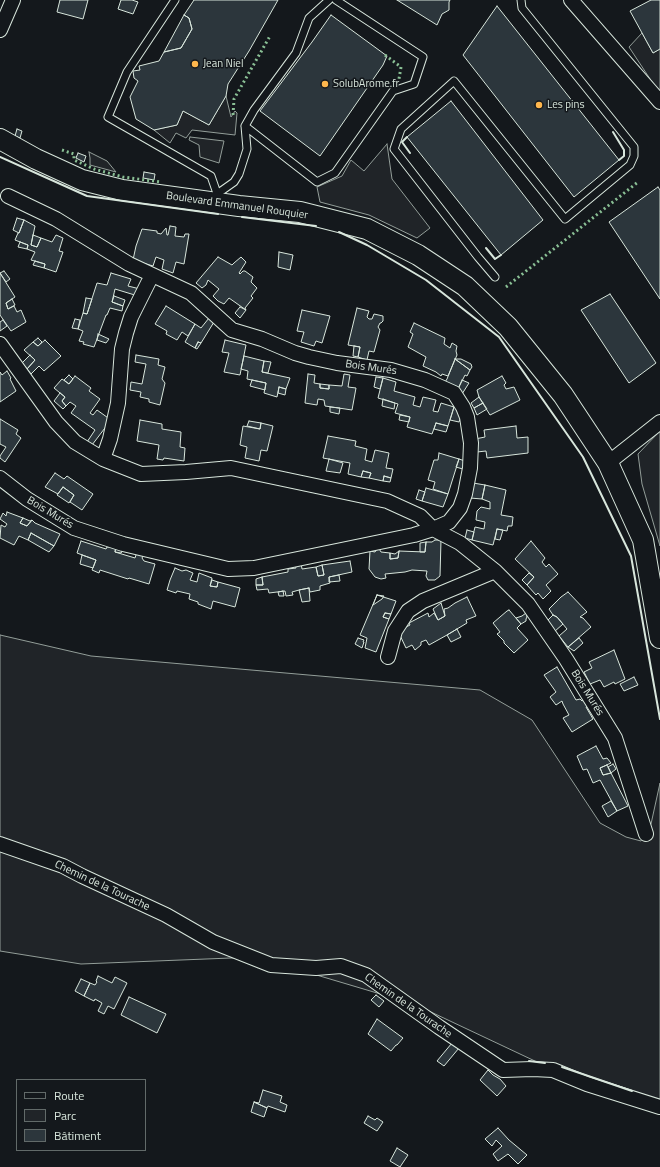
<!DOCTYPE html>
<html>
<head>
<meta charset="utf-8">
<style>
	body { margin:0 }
	#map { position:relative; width:660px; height:1167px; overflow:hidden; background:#14181c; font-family:"Titillium Web",sans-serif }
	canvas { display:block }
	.legend { position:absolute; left:16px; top:1079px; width:130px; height:72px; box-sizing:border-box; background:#14181c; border:1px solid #626a69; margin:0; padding:5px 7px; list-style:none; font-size:12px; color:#d8e6dc }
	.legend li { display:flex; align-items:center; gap:8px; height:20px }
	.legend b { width:20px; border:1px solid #626a69 }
</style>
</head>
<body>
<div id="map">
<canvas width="660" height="1167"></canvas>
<ul class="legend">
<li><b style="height:5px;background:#14181c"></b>Route</li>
<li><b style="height:11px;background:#202428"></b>Parc</li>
<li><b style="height:11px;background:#2c363c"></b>Bâtiment</li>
</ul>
</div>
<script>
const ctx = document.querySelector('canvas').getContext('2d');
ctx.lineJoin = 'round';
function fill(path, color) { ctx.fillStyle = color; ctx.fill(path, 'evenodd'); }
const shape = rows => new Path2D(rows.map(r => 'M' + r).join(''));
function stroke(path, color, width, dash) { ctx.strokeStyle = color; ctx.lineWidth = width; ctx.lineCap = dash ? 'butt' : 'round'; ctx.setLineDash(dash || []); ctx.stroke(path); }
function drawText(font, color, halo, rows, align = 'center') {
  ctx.font = font + ' "Titillium Web",sans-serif'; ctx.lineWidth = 3; ctx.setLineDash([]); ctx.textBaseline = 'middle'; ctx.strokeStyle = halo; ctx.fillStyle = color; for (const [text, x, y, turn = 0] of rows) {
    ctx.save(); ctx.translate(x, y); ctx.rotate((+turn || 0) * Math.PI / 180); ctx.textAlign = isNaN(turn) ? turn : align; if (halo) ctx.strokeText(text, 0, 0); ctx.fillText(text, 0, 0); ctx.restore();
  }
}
const green = shape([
	[642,33,653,53,660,49,660,94,629,47,642,33],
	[226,96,231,117,235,111,237,113,235,135,192,130,186,138,176,133,170,143,154,130,177,125,183,111,209,125,226,96],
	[190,137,224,141,219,163,200,157,199,145,189,140,190,137],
	[387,144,392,179,430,228,417,238,369,215,320,202,317,187,342,176,351,160,364,171,387,144],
	[89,152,107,161,116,172,90,165,90,158,89,152],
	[660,431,660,546,642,484,638,454,660,431],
	[0,635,91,656,480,690,532,720,600,823,626,837,641,841,651,824,660,783,660,1103,654,1098,565,1068,537,1062,414,1004,256,957,81,964,0,951,0,635]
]);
const building = shape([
	[60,0,88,0,83,19,57,12,60,0],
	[121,0,132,0,138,2,133,14,118,9,121,0],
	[194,0,278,0,249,51,228,84,226,96,209,125,183,111,177,125,154,130,136,119,130,97,138,81,134,78,133,71,140,70,139,66,159,61,164,52,181,48,192,29,189,18,184,15,194,0],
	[397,0,450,0,449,2,449,10,442,14,437,25,397,0],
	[651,0,660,0,660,49,653,53,630,11,651,0],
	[497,6,619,160,574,197,463,55,497,6],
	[184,15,189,18,192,29,181,48,164,52,184,15],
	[331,15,387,56,383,65,320,156,260,111,312,42,331,15],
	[451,101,543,220,501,255,407,137,451,101],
	[17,129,22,131,20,138,15,136,17,129],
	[78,153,86,156,84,162,76,158,78,153],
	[144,172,155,174,154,180,143,178,144,172],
	[658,187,660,190,660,299,609,222,658,187],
	[17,218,24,220,19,233,13,230,17,218],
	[24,220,35,226,31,245,37,247,41,238,52,242,56,235,63,238,59,251,63,252,56,272,44,268,45,264,31,260,35,252,27,249,28,245,15,240,18,233,19,233,24,220],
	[170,226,176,227,175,236,184,237,185,234,189,234,184,264,176,262,173,273,162,269,164,260,156,257,153,266,133,260,136,246,142,229,157,231,157,233,161,234,166,228,167,235,168,235,170,226],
	[33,235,41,238,37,247,31,245,33,235],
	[20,242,28,245,27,249,18,247,20,242],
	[279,252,293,255,290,270,278,267,279,252],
	[218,257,232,265,234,263,241,257,246,262,239,273,240,274,243,271,245,271,253,277,251,282,257,288,251,296,253,298,245,308,246,310,229,298,224,304,218,301,213,296,219,289,208,280,206,285,202,288,196,283,218,257],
	[35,261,45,264,44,268,33,265,35,261],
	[4,271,10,279,6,282,0,273,4,271],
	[0,273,15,297,6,303,8,309,14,306,17,312,21,310,26,322,11,331,0,315,0,273],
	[111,273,131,279,128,286,140,289,138,296,115,289,112,302,123,306,122,311,110,308,107,315,106,315,94,347,83,344,84,342,79,341,83,331,78,329,83,313,87,314,97,283,107,285,111,273],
	[610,294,656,363,629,383,581,310,610,294],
	[114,296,125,300,123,306,112,302,114,296],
	[86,298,92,299,87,314,83,313,86,298],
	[12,299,15,305,8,309,6,303,12,299],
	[166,306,195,324,188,336,182,332,177,340,166,334,167,331,155,324,166,306],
	[240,307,246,310,240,318,235,313,240,307],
	[357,308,369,311,367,317,369,319,372,319,374,314,383,316,383,321,381,323,380,323,378,327,380,330,374,352,369,351,367,360,358,357,360,347,348,345,357,308],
	[302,310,330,316,322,343,316,341,314,346,301,342,304,332,297,331,302,310],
	[209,318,214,322,201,343,198,342,195,348,185,342,195,324,201,328,209,318],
	[75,319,80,320,78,329,72,328,75,319],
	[3,320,7,326,0,331,0,322,3,320],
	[414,323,445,338,444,344,450,348,452,343,457,346,456,351,457,355,448,376,442,374,441,376,436,372,423,366,426,357,408,347,413,334,410,332,414,323],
	[98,334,109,339,106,343,97,340,98,334],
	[38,338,42,342,38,346,33,342,38,338],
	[45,340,61,356,44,371,39,366,31,374,27,369,35,360,24,350,33,342,38,346,45,340],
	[225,340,246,345,240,375,224,372,229,353,222,352,225,340],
	[198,342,201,343,197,349,195,348,198,342],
	[354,346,360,347,358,357,353,356,354,346],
	[30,355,35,360,27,369,22,363,30,355],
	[136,355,159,359,158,365,165,367,162,379,165,383,160,405,149,402,149,399,140,397,141,392,130,390,131,382,142,384,146,364,135,362,136,355],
	[244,356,264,361,262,372,290,378,286,389,279,387,277,397,264,393,266,383,247,379,248,371,241,369,244,356],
	[455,359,470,370,467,376,465,375,457,391,443,385,447,379,455,359],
	[455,359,461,359,471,364,472,367,470,370,455,359],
	[264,361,271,362,268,373,262,372,264,361],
	[7,371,11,378,10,379,16,391,0,402,0,372,2,375,7,371],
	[308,374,315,375,314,383,320,384,320,388,329,389,329,385,342,386,344,374,350,375,348,387,356,388,352,410,325,406,324,400,318,399,317,405,305,403,308,374],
	[69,375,73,379,69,384,64,380,69,375],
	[75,376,91,388,89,391,100,399,90,413,93,415,97,410,111,420,92,445,87,442,95,430,71,413,76,406,70,402,66,406,62,401,65,397,54,388,62,379,69,384,75,376],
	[502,376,506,383,504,385,506,389,514,387,520,400,490,415,479,397,477,390,502,376],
	[376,377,383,378,380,389,374,387,376,377],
	[383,378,396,382,394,391,415,397,413,405,420,407,423,397,436,400,433,411,438,412,441,403,454,407,448,426,436,423,432,434,407,427,410,417,395,413,398,404,378,398,383,378],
	[252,380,266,383,265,390,250,386,252,380],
	[462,380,469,383,462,394,457,391,462,380],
	[320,384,329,385,329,389,320,388,320,384],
	[279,387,286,389,285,395,278,393,279,387],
	[60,393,65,397,62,401,66,406,63,409,54,401,60,393],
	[479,397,483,403,474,408,471,403,479,397],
	[383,399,395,403,394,409,382,406,383,399],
	[483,403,487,409,477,415,474,408,483,403],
	[330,407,340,408,339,414,330,412,330,407],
	[454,407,463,411,459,422,450,420,454,407],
	[400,415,410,417,409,422,399,420,400,415],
	[0,419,18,430,16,434,21,438,5,462,0,458,0,456,6,447,0,444,0,419],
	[140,420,162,424,162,429,181,432,180,447,185,448,184,461,164,458,163,460,157,459,159,445,137,441,140,420],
	[249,421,261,423,260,429,247,426,249,421],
	[261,423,273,426,267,451,261,450,259,461,245,458,247,447,240,445,243,426,260,429,261,423],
	[436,423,448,426,446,432,434,429,436,423],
	[516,426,517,438,528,437,528,453,487,458,486,451,477,452,475,439,485,437,484,430,516,426],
	[328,436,356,441,355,446,367,449,365,460,372,462,375,450,389,453,386,468,393,469,391,478,384,476,383,481,369,478,371,473,363,471,361,477,348,474,350,463,323,458,328,436],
	[439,453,459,459,448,494,433,489,435,482,428,480,434,460,438,460,439,453],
	[329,459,343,463,340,473,326,471,329,459],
	[459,459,468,462,466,470,456,467,459,459],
	[363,471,371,473,369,478,361,477,363,471],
	[55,473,64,479,67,476,93,494,82,510,70,502,74,495,63,487,58,494,45,487,55,473],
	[384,476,391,478,390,482,383,481,384,476],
	[473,483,485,485,482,499,470,498,473,483],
	[485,485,506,490,501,515,513,517,512,526,508,526,507,531,497,529,493,545,472,540,475,527,484,529,485,522,476,520,477,511,481,507,490,509,490,502,482,499,485,485],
	[63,487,74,495,69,503,57,495,63,487],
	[426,488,448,494,443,507,422,501,426,488],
	[419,490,425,492,422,501,416,499,419,490],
	[7,512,23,518,20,523,27,526,32,520,35,523,60,534,54,546,31,533,28,540,19,536,14,545,0,538,1,525,5,527,7,524,0,519,3,513,6,516,7,512],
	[23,518,30,521,32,520,27,526,20,523,23,518],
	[497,529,503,530,500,540,495,539,497,529],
	[467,530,474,532,472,540,465,538,467,530],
	[31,533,54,546,49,552,28,540,31,533],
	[435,540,441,540,440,576,435,580,428,580,426,576,427,571,412,570,405,572,385,574,386,578,381,579,375,577,369,569,370,551,375,552,378,547,381,552,390,553,390,559,398,558,399,551,425,552,426,542,432,542,435,540],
	[81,541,106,549,107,547,109,547,111,545,116,546,115,552,135,558,137,552,144,554,142,558,144,561,155,564,149,584,129,578,128,579,100,570,99,573,92,570,96,560,77,553,81,541],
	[531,541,545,558,542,562,546,567,549,564,558,574,546,585,551,591,543,599,538,593,536,595,527,585,534,577,515,559,531,541],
	[426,542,425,552,420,552,420,543,426,542],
	[116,546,124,549,121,553,115,552,116,546],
	[399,551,398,558,390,559,390,553,395,554,399,551],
	[82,555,96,560,93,568,80,564,82,555],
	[350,561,352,572,329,577,330,583,320,586,320,590,310,592,309,588,299,590,292,592,293,595,286,596,285,591,269,593,268,589,257,590,256,585,263,585,262,577,288,572,288,569,296,568,295,564,301,563,302,569,316,567,318,576,324,575,322,565,350,561],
	[322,565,324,575,318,576,316,567,322,565],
	[175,568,182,571,186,570,193,573,190,580,197,582,199,573,212,578,210,586,217,587,218,582,240,588,235,607,213,601,211,609,198,604,198,602,189,599,190,594,177,591,176,593,167,590,170,580,175,568],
	[529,573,534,577,527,585,522,580,529,573],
	[339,575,340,581,329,582,329,577,339,575],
	[262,577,263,585,256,585,256,579,262,577],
	[212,580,218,582,217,587,210,586,212,580],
	[309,588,310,601,302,602,299,590,309,588],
	[283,591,284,596,279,596,278,592,283,591],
	[568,592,587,612,580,617,583,618,591,627,568,647,559,636,567,629,557,617,553,615,549,609,561,597,568,592],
	[377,595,396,601,391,614,385,613,383,617,389,619,376,652,365,648,367,638,360,635,377,595],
	[377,595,384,596,382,599,373,605,377,595],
	[467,597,476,616,466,620,467,623,447,635,429,645,426,640,421,642,421,645,415,650,412,645,406,648,398,631,410,625,409,623,428,613,429,617,434,613,438,620,445,616,444,609,448,608,455,603,467,597],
	[441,603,445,616,438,620,433,609,441,603],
	[509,610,521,624,517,628,528,640,514,653,504,643,504,641,497,634,500,632,493,623,507,611,509,610],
	[385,613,391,614,389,619,383,617,385,613],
	[526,613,527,617,526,619,526,621,521,624,516,618,522,616,526,613],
	[553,615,557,617,563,624,554,632,546,622,553,615],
	[457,629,461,637,451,642,447,635,457,629],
	[358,638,364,640,363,642,364,642,362,648,355,644,358,638],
	[579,638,583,643,574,651,568,647,579,638],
	[614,650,625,679,615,684,614,682,604,687,600,680,590,684,584,672,592,668,589,662,614,650],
	[557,667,576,700,580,699,582,701,586,698,590,705,586,707,593,719,572,732,563,718,569,715,563,704,562,701,556,705,550,697,556,692,544,675,557,667],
	[634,677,638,685,624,691,620,684,634,677],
	[596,746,603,759,607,758,611,763,600,768,603,775,611,773,628,806,617,811,600,780,593,783,587,769,583,770,577,756,596,746],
	[613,764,616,769,611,773,608,767,613,764],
	[607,765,611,773,603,775,600,768,607,765],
	[611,801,617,811,608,817,602,806,611,801],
	[98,976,112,983,115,977,127,983,114,1009,108,1006,104,1014,98,1011,102,1003,95,999,94,1001,84,996,90,983,95,985,97,982,96,981,98,976],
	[81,979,90,983,84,996,75,991,81,979],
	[376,995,384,1001,379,1007,371,1000,376,995],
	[129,997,166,1014,157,1033,121,1015,129,997],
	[377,1019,403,1038,397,1045,396,1045,391,1051,368,1034,377,1019],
	[452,1043,459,1048,444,1066,437,1061,452,1043],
	[488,1070,493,1075,500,1079,506,1086,497,1096,480,1080,488,1070],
	[263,1090,282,1096,280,1102,287,1105,285,1112,268,1106,267,1108,254,1102,259,1103,263,1090],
	[254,1102,267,1108,264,1117,251,1112,254,1102],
	[368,1116,375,1120,377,1118,383,1122,377,1131,364,1123,368,1116],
	[498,1128,509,1140,527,1155,518,1164,508,1154,498,1161,493,1154,502,1146,496,1140,492,1146,485,1139,498,1128],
	[397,1148,408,1155,400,1167,390,1161,397,1148]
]);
const lane = shape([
	[175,0,127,72,108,117,211,176,220,202],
	[329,0,309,18,296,53,254,110,245,126,317,182,335,173,393,91,414,84,423,57,336,0],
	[217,194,234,182,239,174,247,149,245,126],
	[495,277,478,257,394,149,401,129,454,81,565,219,630,165,634,156,634,147,522,8,521,0]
]);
const street = shape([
	[571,0,660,102],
	[0,30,13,0],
	[0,344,56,422,75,442,103,459,141,474,186,472,231,468,387,501,420,516,433,529,460,543,495,571,528,604,566,659,615,738,646,834],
	[103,459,110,439,118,403,122,349,126,333,131,317,152,275],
	[608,463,660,422],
	[0,478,27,499,74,528,123,544,228,569,254,568,414,535,433,529,449,522,460,508,465,494,470,468,471,443,467,417,463,407,454,393,425,380,391,370,337,363,309,357,295,353,262,339,232,330,191,293,129,264,56,219,8,196],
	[388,657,395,631,408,611,423,601,495,571],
	[0,844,63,866,82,876,166,915,213,942,271,965,316,968,341,966,366,975,439,1027,503,1070,533,1069,553,1070,587,1084,660,1107]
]);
const secondary = shape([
	[0,139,36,159,82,180,122,190,239,206,300,212,367,229,418,255,465,286,508,327,563,395,608,463,643,540,660,638]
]);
const hedge = shape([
	[385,55,401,67,399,79],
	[233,115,234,99,270,36],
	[62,150,74,154,74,160,94,169,123,177,161,182],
	[506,287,638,182]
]);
const wall = shape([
	[613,132,624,150,624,156,619,160],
	[407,137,402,142,410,153],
	[0,157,87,196,218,214],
	[242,217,316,226],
	[339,232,367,245,426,280,499,337,583,457,631,556,660,719],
	[486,248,495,259,501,255],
	[529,1061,545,1063],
	[562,1067,632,1091]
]);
const markers = [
	[195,64,4,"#ffb74d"],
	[325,84,4,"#ffb74d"],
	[539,105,4,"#ffb74d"]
];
const poiNames = [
	["Jean Niel",203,64],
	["SolubArome.fr",333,84],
	["Les pins",547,105]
];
const streetNames = [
	["Boulevard Emmanuel Rouquier",237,206,8],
	["Bois Murés",371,368,8],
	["Bois Murés",50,513,31],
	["Bois Murés",587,693,58],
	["Chemin de la Tourache",102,886,25],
	["Chemin de la Tourache",408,1006,35]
];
fill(green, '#202428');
stroke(green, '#939e99', 1);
fill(building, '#2c363c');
stroke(building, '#d8e6dc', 1);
stroke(lane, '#d8e6dc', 9);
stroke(street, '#d8e6dc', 16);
stroke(secondary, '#d8e6dc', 22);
stroke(lane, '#14181c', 7);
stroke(street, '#14181c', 14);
stroke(secondary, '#14181c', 20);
stroke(hedge, '#8ac095', 3, [2, 3]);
stroke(wall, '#d8e6dc', 2);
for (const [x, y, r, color] of markers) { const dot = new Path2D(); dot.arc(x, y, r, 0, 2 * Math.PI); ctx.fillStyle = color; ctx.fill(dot); stroke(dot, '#14181c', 1.5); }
drawText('11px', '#d8e6dc', '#14181c', poiNames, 'left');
drawText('11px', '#d8e6dc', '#14181c', streetNames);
</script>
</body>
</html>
